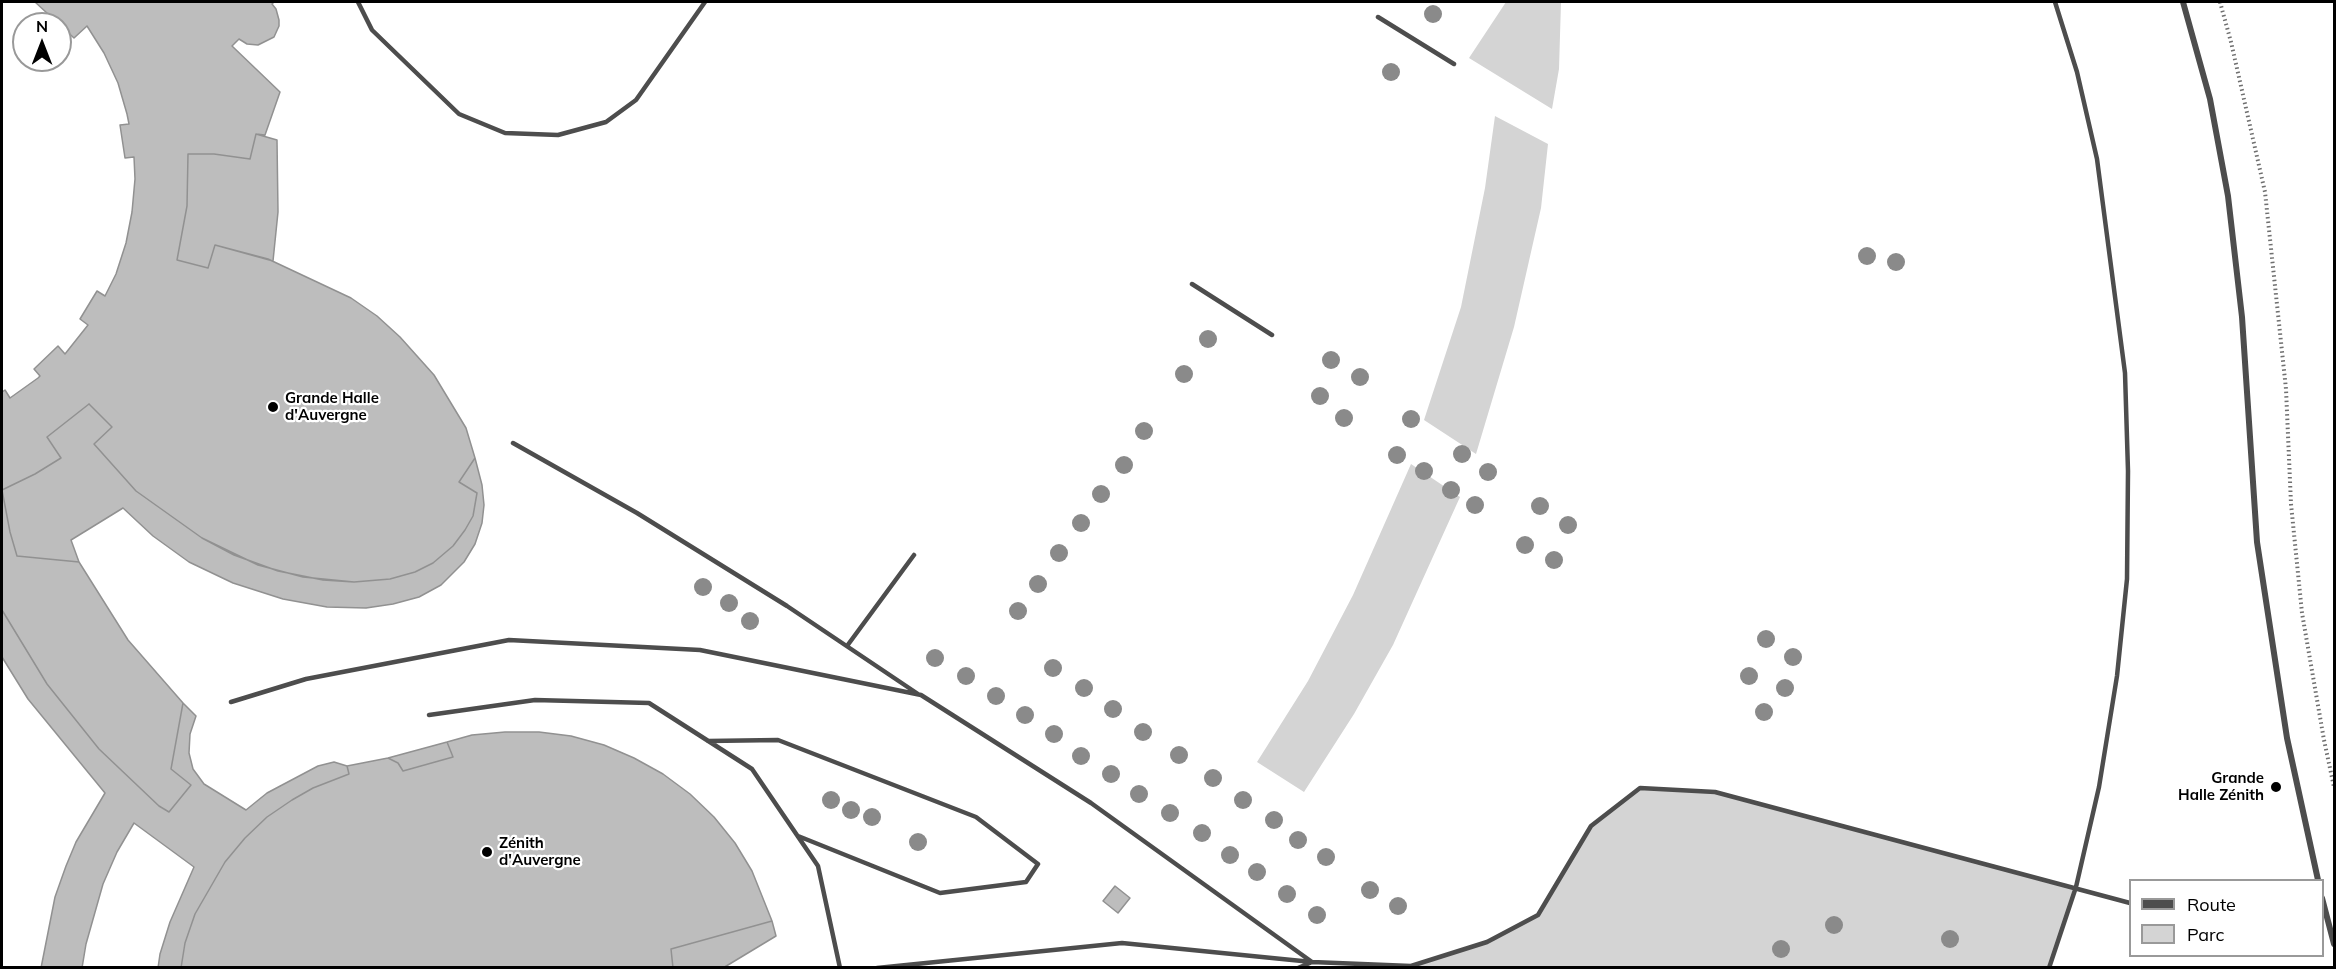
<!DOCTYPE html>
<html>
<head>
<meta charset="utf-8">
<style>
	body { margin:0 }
	#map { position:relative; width:2336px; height:969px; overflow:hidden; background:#fff; font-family:Mulish,sans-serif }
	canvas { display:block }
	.frame { position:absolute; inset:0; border:3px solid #000; pointer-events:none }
	.legend { position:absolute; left:2129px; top:879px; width:195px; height:78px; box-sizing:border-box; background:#fff; border:2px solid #999; margin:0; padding:8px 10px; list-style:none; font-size:18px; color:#000 }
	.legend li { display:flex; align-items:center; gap:12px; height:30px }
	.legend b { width:30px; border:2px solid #999 }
	.north { position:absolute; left:12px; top:12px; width:60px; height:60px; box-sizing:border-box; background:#fff; border:2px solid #999; border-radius:50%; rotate:0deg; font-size:16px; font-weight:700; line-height:24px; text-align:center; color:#000 }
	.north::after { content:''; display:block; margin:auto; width:21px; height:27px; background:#000; clip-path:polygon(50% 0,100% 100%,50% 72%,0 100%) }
</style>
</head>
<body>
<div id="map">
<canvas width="2336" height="969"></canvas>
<div class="frame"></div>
<ul class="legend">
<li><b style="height:8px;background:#4d4d4d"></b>Route</li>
<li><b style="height:16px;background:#d4d4d4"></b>Parc</li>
</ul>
<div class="north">N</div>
</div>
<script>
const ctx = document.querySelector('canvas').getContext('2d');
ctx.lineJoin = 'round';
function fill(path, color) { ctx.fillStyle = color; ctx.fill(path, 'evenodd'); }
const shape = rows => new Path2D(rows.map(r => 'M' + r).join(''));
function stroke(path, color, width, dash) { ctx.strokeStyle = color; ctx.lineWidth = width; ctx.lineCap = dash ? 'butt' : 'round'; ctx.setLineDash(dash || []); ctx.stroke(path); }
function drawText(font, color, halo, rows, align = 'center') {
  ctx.font = font + ' Mulish,sans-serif'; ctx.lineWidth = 4.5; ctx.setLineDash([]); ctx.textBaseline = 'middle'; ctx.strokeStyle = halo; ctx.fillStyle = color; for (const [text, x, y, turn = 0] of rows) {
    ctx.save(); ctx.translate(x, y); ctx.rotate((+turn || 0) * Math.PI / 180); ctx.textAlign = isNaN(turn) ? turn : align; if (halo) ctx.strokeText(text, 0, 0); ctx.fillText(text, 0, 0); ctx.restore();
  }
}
const green = shape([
	[1506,2,1561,2,1559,69,1552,109,1469,58],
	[1495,116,1548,144,1541,208,1514,327,1476,454,1424,420,1461,307,1485,188],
	[1411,464,1460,497,1393,645,1354,714,1304,792,1257,762,1308,681,1353,595],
	[1640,788,1715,792,2076,887,2049,967,1406,968,1487,942,1537,915,1591,826]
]);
const building = shape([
	[35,2,274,2,272,4,276,9,279,20,279,26,274,37,258,45,247,44,239,39,232,46,280,92,265,135,256,134,250,159,214,154,188,154,187,206,177,260,208,268,215,245,268,259,351,298,377,316,400,337,434,375,466,428,475,458,459,482,477,493,473,516,465,530,453,546,433,563,415,572,390,579,354,582,323,580,278,571,234,555,202,538,136,491,94,444,112,427,89,404,47,437,61,458,35,474,2,490,10,532,17,556,79,562,128,640,183,703,171,769,191,785,169,812,159,806,99,749,47,684,2,610,2,392,5,390,10,398,38,378,40,376,34,369,58,346,65,354,88,325,80,319,97,291,105,296,116,274,126,243,132,212,135,179,134,157,125,158,120,125,129,124,127,114,118,83,104,53,87,26,74,38,35,2],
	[256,134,277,140,278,212,273,261,215,245,208,268,177,260,187,206,188,154,214,154,250,159,256,134],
	[89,404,112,427,94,444,136,491,202,538,258,565,303,577,354,582,390,579,415,572,433,563,453,546,465,530,473,516,477,493,459,482,475,458,482,485,484,505,482,523,475,544,464,562,441,585,419,597,393,604,366,608,327,607,283,599,233,583,189,562,153,536,123,508,71,540,79,562,17,556,10,532,2,490,35,474,61,458,47,437,89,404],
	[2,610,47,684,99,749,159,806,169,812,191,785,171,769,183,703,196,716,190,734,189,753,193,769,204,784,246,810,267,793,318,766,334,762,347,766,349,774,313,788,292,800,267,817,245,838,225,862,195,914,185,943,181,968,158,968,160,954,170,922,194,867,134,823,117,852,103,884,86,944,82,968,41,968,55,897,66,866,76,842,105,793,28,699,2,657,2,610],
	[505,732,539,732,571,736,604,745,634,758,663,774,690,794,714,817,735,843,752,871,772,921,671,949,673,968,181,968,185,943,195,914,225,862,245,838,267,817,292,800,313,788,349,774,347,766,388,758,398,763,403,771,453,757,447,742,472,735,505,732],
	[447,742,453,757,403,771,398,763,388,758,447,742],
	[1115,886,1130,898,1118,913,1103,901,1115,886],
	[772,921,776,936,723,968,673,968,671,949,772,921]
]);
const path = shape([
	[2220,2,2231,42,2265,192,2286,389,2291,504,2302,613,2324,740,2334,787]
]);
const lane = shape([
	[358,2,372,30,459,114,505,133,558,135,606,122,636,100,705,2],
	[1378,17,1454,64],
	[1192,284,1272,335],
	[513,443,637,513,787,606,918,694],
	[847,646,914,555],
	[231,702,306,679,509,640,700,650,921,695,1091,803,1312,962,1298,968],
	[429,715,535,700,649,703,752,769,818,866,840,968],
	[708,741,778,740,976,817,1038,864,1026,882,940,893,798,836],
	[877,968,1122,943,1312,962,1411,966,1487,942,1538,915,1591,826,1640,788,1715,792,2130,903],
	[2049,968,2076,887,2099,787,2117,676,2127,579,2128,471,2125,373,2097,159,2077,72,2055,2]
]);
const street = shape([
	[2183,2,2210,99,2228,196,2242,317,2257,542,2287,738,2318,880],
	[2322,898,2334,944]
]);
const trees = [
	[1433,14],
	[1391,72],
	[1867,256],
	[1896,262],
	[1208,339],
	[1331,360],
	[1184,374],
	[1360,377],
	[1320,396],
	[1344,418],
	[1411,419],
	[1144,431],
	[1462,454],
	[1397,455],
	[1124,465],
	[1424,471],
	[1488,472],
	[1451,490],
	[1101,494],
	[1475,505],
	[1540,506],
	[1081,523],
	[1568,525],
	[1525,545],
	[1059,553],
	[1554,560],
	[1038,584],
	[703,587],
	[729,603],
	[1018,611],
	[750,621],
	[1766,639],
	[1793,657],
	[935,658],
	[1053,668],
	[966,676],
	[1749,676],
	[1084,688],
	[1785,688],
	[996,696],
	[1113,709],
	[1764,712],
	[1025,715],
	[1143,732],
	[1054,734],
	[1179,755],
	[1081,756],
	[1111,774],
	[1213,778],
	[1139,794],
	[831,800],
	[1243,800],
	[851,810],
	[1170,813],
	[872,817],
	[1274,820],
	[1202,833],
	[1298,840],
	[918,842],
	[1230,855],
	[1326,857],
	[1257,872],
	[1370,890],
	[1287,894],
	[1398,906],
	[1317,915],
	[1834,925],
	[1950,939],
	[1781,949]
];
const markers = [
	[273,407,6,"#000"],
	[2276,787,6,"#000"],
	[487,852,6,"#000"]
];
const poiNames = [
	["Grande Halle",285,398],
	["d'Auvergne",285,415],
	["Grande",2264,778,"right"],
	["Halle Zénith",2264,795,"right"],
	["Zénith",499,843],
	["d'Auvergne",499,860]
];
fill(green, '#d4d4d4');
fill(building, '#bdbdbd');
stroke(building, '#919191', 1.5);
stroke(path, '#6f6f6f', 4, [1.5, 3]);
stroke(lane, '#4d4d4d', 4.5);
stroke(street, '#4d4d4d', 6);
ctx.fillStyle = '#8a8a8a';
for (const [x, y] of trees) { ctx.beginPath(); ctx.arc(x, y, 9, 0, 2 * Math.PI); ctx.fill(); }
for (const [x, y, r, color] of markers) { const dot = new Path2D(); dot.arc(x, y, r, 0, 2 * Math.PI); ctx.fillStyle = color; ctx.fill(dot); stroke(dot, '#fff', 2); }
drawText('bold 15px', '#000', '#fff', poiNames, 'left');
</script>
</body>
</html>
